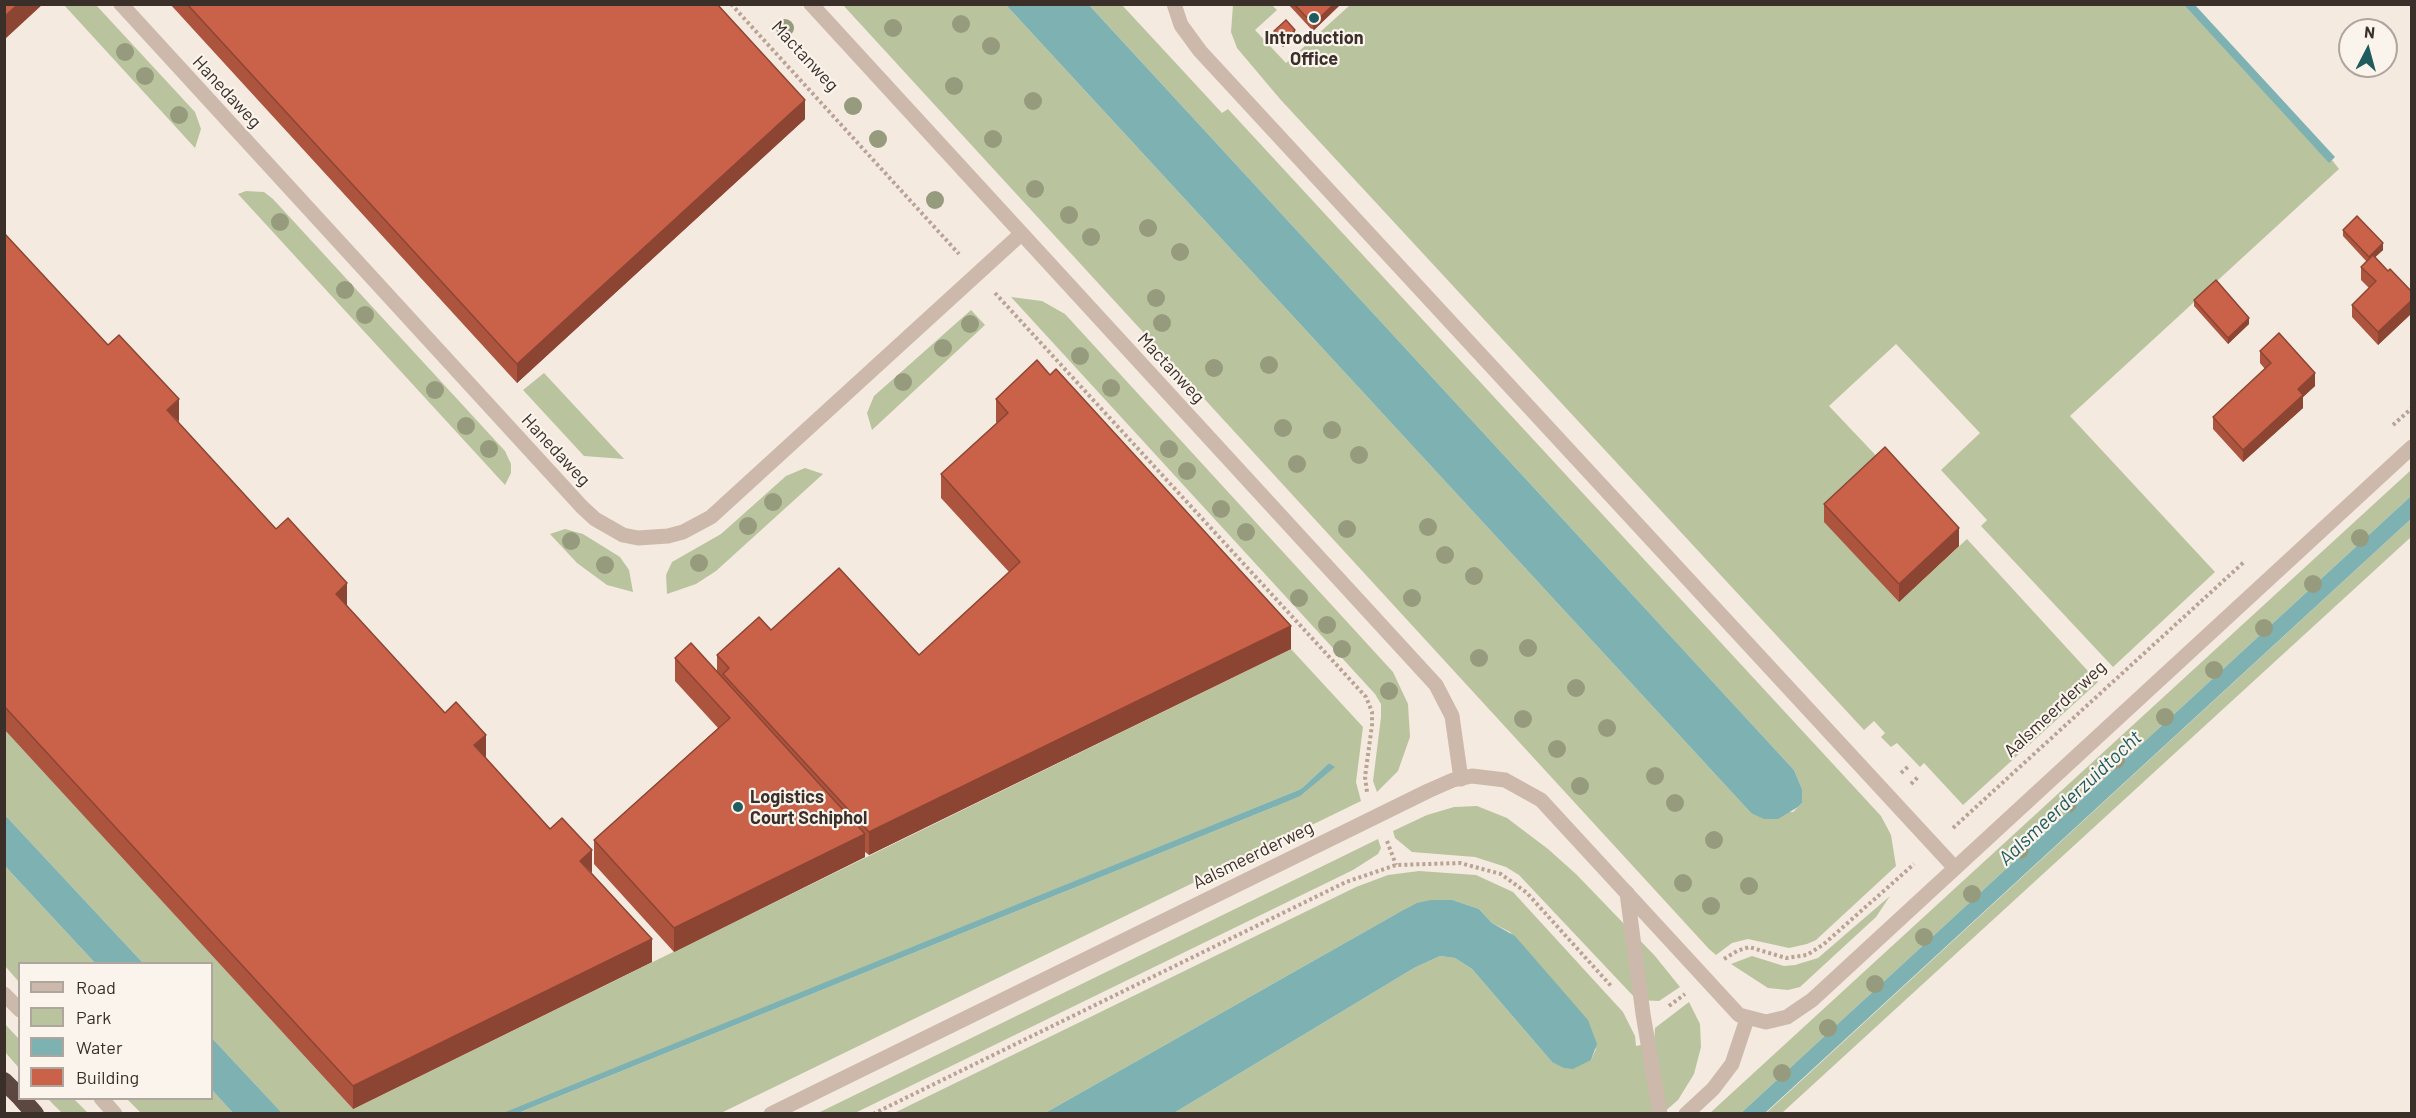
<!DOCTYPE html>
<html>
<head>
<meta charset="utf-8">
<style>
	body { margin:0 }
	#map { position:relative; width:2416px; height:1118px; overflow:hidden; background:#f4eae0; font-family:Barlow,sans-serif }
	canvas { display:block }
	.frame { position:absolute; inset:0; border:6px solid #3b2f2a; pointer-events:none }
	.legend { position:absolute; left:18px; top:962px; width:195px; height:138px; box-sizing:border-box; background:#fbf4ed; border:2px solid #aea59f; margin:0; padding:8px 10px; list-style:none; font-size:18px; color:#3b2f2a }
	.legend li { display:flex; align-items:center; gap:12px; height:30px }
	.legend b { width:30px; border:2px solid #aea59f }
	.north { position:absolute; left:2338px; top:18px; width:60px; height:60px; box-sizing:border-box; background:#fbf4ed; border:2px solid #aea59f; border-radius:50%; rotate:6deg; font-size:16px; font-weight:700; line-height:24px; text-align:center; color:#3b2f2a }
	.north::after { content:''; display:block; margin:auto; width:21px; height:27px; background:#1e5c5e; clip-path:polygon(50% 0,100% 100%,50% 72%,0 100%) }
</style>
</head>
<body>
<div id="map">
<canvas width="2416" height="1118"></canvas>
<div class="frame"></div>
<ul class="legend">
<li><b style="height:8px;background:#cdb9ab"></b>Road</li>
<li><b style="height:16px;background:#b9c49f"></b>Park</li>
<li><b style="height:16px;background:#7eb2b2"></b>Water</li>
<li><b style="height:16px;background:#c96249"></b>Building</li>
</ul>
<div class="north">N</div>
</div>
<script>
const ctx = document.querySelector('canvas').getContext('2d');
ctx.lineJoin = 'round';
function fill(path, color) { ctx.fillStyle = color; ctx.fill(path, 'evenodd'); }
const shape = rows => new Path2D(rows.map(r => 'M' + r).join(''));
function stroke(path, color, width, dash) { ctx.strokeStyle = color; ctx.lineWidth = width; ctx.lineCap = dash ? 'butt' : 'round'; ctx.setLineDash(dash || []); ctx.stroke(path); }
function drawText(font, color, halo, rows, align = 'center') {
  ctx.font = font + ' Barlow,sans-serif'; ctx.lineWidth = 4.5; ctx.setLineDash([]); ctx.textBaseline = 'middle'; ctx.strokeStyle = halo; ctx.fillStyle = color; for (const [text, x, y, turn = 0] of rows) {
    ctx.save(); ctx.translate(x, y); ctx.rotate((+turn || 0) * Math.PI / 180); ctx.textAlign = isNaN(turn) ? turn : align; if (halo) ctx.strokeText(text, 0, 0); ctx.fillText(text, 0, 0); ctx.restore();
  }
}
const green = shape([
	[64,5,96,5,195,112,201,129,195,148],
	[843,5,1006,5,1751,813,1793,812,1802,803,1802,789,1794,770,1089,5,1122,5,1222,113,1228,109,1881,816,1891,835,1896,866,1816,940,1807,944,1789,948,1748,939,1732,943,1716,955,1709,949],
	[1233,5,1272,5,1277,10,1255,30,1286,63,1350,5,2184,5,2329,162,2332,160,2339,169,2070,416,2215,572,2113,667,1981,526,1987,520,1941,470,1980,433,1896,344,1829,406,1885,465,1899,602,1967,539,2098,682,1963,805,1924,763,1920,767,1897,743,1891,747,1881,737,1885,733,1874,721,1864,730,1280,99,1237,48,1231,32],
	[246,191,264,192,273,199,505,451,511,464,511,473,505,485,238,194],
	[1011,297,1042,301,1065,314,1393,672,1408,704,1410,737,1398,771,1377,792,1373,781,1381,717,1381,704,1375,694],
	[971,310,985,325,872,430,867,413,874,396],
	[544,373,624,459,584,456,523,390],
	[805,468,823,474,716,571,696,584,667,594,666,575,672,562,721,534,786,476],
	[2411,470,2411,496,1741,1113,1710,1113],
	[2411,519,2411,537,1782,1113,1765,1114],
	[565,529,583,534,620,557,629,570,633,592,607,585,577,563,550,534],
	[1291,649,1363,727,1356,782,1361,801,721,1113,518,1113,1274,807,1334,767,1329,763,1301,789,503,1114,282,1113,212,1038,212,964,143,963,5,815,5,729,353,1109],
	[1477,806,1507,818,1548,849,1576,874,1655,956,1680,987,1659,1001,1637,1000,1519,875,1506,867,1475,857,1412,852,1395,838,1393,831,1427,815,1454,807],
	[1378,839,1381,848,1378,854,1353,870,855,1113,818,1113],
	[5,866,95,963,20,964,19,982,5,966],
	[1419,871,1476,875,1513,892,1623,1012,1635,1036,1636,1046,1654,1042,1655,1028,1689,1002,1700,1024,1701,1047,1694,1074,1678,1100,1663,1113,1174,1113,1414,968,1440,956,1455,958,1472,969,1552,1062,1591,1060,1596,1049,1510,932,1492,923,1479,909,1453,900,1396,914,1045,1113,892,1114,1356,887,1388,875],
	[1890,896,1876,917,1800,987,1788,990,1768,988,1731,964,1752,956,1784,966,1795,965,1818,958],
	[4,1023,19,1039,19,1068,5,1052],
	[212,1090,233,1113,141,1113,127,1099,212,1098],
	[48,1099,74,1099,88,1113,62,1113]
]);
const water = shape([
	[1006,5,1089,5,1794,770,1802,789,1802,803,1798,807,1778,819,1764,819,1751,813],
	[2184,5,2195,5,2335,157,2329,163],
	[2411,496,2411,519,1765,1113,1741,1113],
	[1329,763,1335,767,1300,796,1274,807,518,1113,503,1113,1301,789],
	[5,815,143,963,95,963,5,866],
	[1431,900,1453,900,1479,909,1492,923,1515,936,1588,1020,1597,1044,1591,1060,1573,1069,1564,1068,1552,1062,1472,969,1455,958,1440,956,1414,968,1174,1113,1045,1113,1396,914,1417,903],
	[212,1038,282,1113,233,1113,212,1090]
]);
const path = shape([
	[731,4,959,254],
	[995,293,1366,697,1372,712,1372,725,1365,777,1367,792],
	[2393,425,2412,408],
	[1901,773,1910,765],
	[1911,784,1919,776],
	[1953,828,2244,562],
	[1387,841,1396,865],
	[1724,959,1737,951,1749,947,1786,958,1807,955,1824,944,1914,864],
	[1669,1006,1685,994],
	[873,1114,1346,882,1396,865,1460,863,1501,874,1527,893,1612,987]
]);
const lane = shape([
	[1627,893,1643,1014,1660,1114],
	[4,994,20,1010],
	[101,1098,115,1114],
	[1686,1114,1713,1089,1732,1064,1747,1019]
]);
const street = shape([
	[121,4,582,507,595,519,623,535,638,538,668,536,683,532,711,517,1021,234],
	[811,4,1436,685,1452,716,1461,779],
	[1174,4,1181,25,1200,51,1954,867],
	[771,1114,1428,791,1453,780,1472,776,1505,780,1541,800,1739,1015,1766,1022,1787,1017,1812,1000,2412,447]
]);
const highway = shape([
	[4,1081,20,1097],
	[21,1098,35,1114]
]);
const trees = [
	[961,24],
	[785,28],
	[893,28],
	[991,46],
	[125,52],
	[145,76],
	[954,86],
	[1033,101],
	[853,106],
	[179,115],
	[878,139],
	[993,139],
	[1035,189],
	[935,200],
	[1069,215],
	[280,222],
	[1148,228],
	[1091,237],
	[1180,252],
	[345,290],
	[1156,298],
	[365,315],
	[1162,323],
	[970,324],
	[943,348],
	[1080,356],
	[1269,365],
	[1214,368],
	[903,382],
	[1111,388],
	[435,390],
	[466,426],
	[1283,428],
	[1332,430],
	[489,449],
	[1169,449],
	[1359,455],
	[1297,464],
	[1187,471],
	[773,502],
	[1221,509],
	[748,526],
	[1428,527],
	[1347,529],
	[1246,532],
	[2360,538],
	[571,541],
	[1445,555],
	[699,563],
	[605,565],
	[1474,576],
	[2313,584],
	[1299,598],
	[1412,598],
	[1327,625],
	[2264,628],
	[1528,648],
	[1342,649],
	[1479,658],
	[2214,670],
	[1576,688],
	[1389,691],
	[2165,717],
	[1523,719],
	[1607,728],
	[1557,749],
	[2116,760],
	[1655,776],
	[1580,786],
	[1675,803],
	[2068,804],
	[1714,840],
	[2020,850],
	[1683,883],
	[1749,886],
	[1972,894],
	[1711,906],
	[1924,937],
	[1875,984],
	[1828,1028],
	[1782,1073]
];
const wall = shape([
	[170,4,717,4,805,119,517,383],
	[1288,4,1341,4,1313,31],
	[1274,31,1295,36,1283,47,1274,38],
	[2343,230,2383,250,2375,257,2388,271,2412,292,2412,313,2378,345,2352,317,2352,305,2369,288,2361,280,2361,267,2367,262,2343,236],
	[4,233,591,873,652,962,353,1109,4,729],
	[2194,300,2249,324,2228,344,2194,306],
	[2260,351,2315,386,2303,397,2303,408,2243,462,2213,429,2213,417,2265,369,2260,363],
	[996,399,1291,649,869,855,865,852,865,857,674,952,594,864,594,840,718,728,675,681,675,658,717,672,717,655,771,630,919,655,1009,572,941,498,941,474,997,423,996,422],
	[1824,504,1959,546,1899,602,1824,522]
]);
const shadedWall = shape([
	[18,4,43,4,4,40,4,17],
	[1334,4,1341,4,1313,31,1313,24],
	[1295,30,1295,36,1283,47,1283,41],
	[805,100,805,119,517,383,517,364],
	[2383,243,2383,250,2369,263,2369,257],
	[2412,300,2412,313,2378,345,2378,332],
	[2249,318,2249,324,2228,344,2228,338],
	[2315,373,2315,386,2303,397,2303,408,2243,462,2243,450,2298,389],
	[179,399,179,422,167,410],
	[1959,528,1959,546,1899,602,1899,584],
	[347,583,347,606,336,594],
	[1291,626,1291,649,869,855,869,832],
	[486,735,486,758,474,745],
	[865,834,865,857,674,952,674,928],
	[592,850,592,873,580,861],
	[652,939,652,962,353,1109,353,1086]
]);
const building = shape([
	[4,4,18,4,4,17,4,4],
	[187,4,717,4,805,100,517,364,187,4],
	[1294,4,1334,4,1313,24,1294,4],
	[1286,20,1295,30,1283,41,1274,31,1286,20],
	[2357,216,2383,243,2369,257,2343,230,2357,216],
	[4,233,108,345,119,335,179,399,167,410,276,529,288,518,347,583,336,594,445,713,456,702,486,735,474,745,550,829,562,818,592,850,580,861,652,939,353,1086,4,706,4,233],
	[2373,255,2388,271,2390,269,2412,292,2412,300,2378,332,2352,305,2376,281,2361,267,2373,255],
	[2216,280,2249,318,2228,338,2194,300,2216,280],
	[2279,333,2315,373,2298,389,2303,395,2243,450,2213,417,2271,363,2260,351,2279,333],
	[1037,360,1050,375,1056,369,1291,626,869,832,723,674,729,668,717,655,759,617,771,630,839,568,919,655,1020,562,941,474,1008,413,996,399,1037,360],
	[1885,447,1959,528,1899,584,1824,504,1885,447],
	[691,643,865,834,674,928,594,840,730,718,675,658,691,643]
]);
const markers = [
	[1314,18,6,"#1e5c5e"],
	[738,807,6,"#1e5c5e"]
];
const poiNames = [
	["Introduction",1314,38],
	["Office",1314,59],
	["Logistics",750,797,"left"],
	["Court Schiphol",750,818,"left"]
];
const streetNames = [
	["Mactanweg",805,56,47],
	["Hanedaweg",227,92,47],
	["Mactanweg",1171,368,47],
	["Hanedaweg",556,450,47],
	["Aalsmeerderweg",2055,709,-43],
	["Aalsmeerderweg",1253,855,-26]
];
const waterNames = [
	["Aalsmeerderzuidtocht",2070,798,-43]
];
fill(green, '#b9c49f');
fill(water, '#7eb2b2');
stroke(path, '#b9a395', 4, [3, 3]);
stroke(lane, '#cdb9ab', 15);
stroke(street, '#cdb9ab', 15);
stroke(highway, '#5c4841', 18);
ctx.fillStyle = '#979b7e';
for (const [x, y] of trees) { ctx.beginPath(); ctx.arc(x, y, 9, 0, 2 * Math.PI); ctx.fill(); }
fill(wall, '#ad543f');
fill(shadedWall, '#8d4533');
fill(building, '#c96249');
stroke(building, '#8d4533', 1.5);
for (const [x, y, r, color] of markers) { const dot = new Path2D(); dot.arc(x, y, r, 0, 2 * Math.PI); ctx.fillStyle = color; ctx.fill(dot); stroke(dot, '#fbf4ed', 2); }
drawText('bold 18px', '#3b2f2a', '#fbf4ed', poiNames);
drawText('18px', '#3b2f2a', '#fbf4ed', streetNames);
drawText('italic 20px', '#1e5c5e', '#fbf4ed', waterNames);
</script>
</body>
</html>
